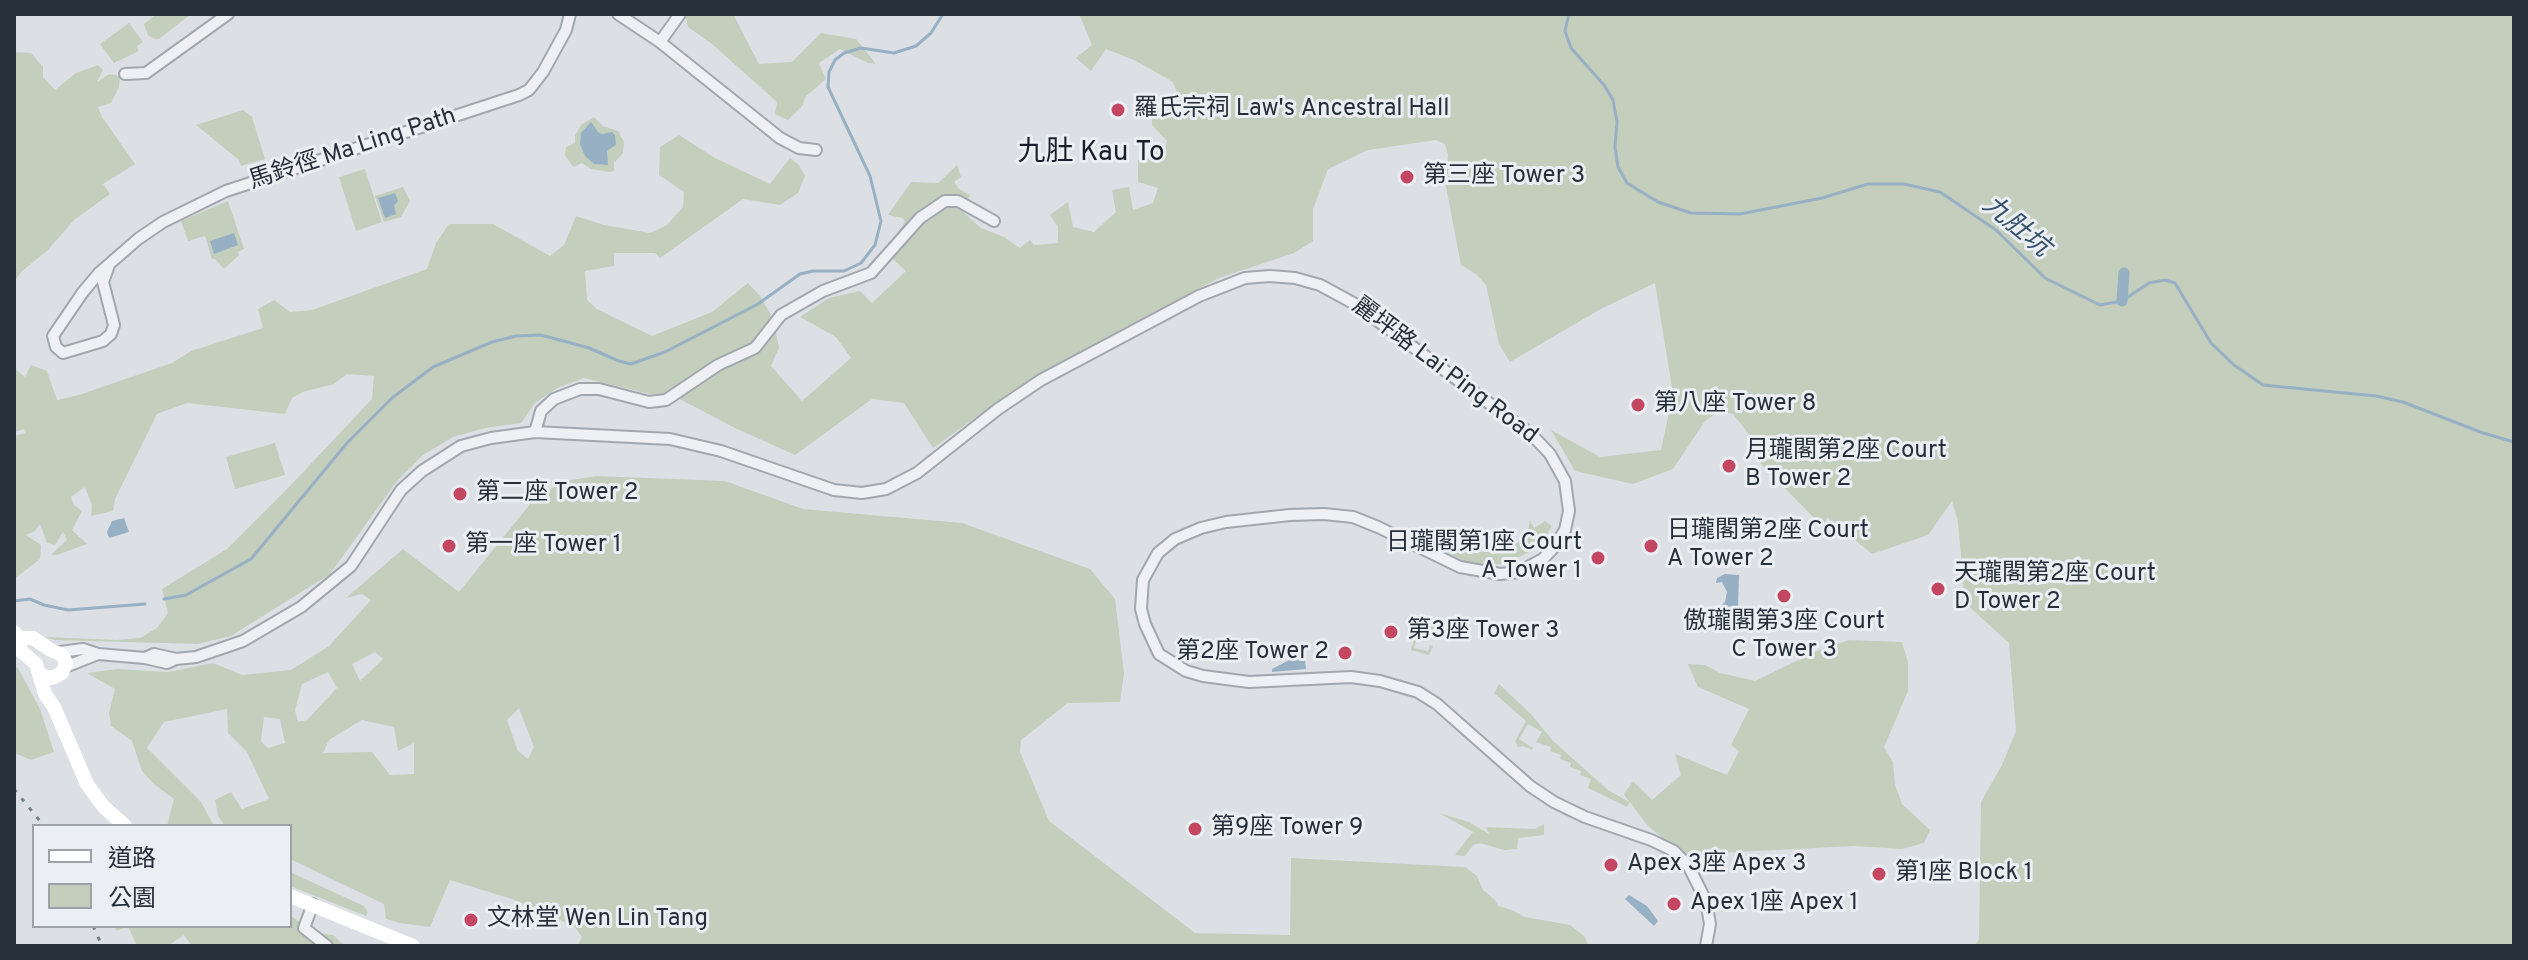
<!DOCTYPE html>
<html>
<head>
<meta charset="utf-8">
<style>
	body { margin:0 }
	#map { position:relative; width:2528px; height:960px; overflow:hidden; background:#dce0e5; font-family:Overpass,"Noto Sans TC",sans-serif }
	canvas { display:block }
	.frame { position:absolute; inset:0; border:16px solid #272f3a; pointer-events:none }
	.legend { position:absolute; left:32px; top:824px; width:260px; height:104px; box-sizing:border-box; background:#ebeff3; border:2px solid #9da2a9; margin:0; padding:10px 14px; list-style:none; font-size:24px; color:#272f3a }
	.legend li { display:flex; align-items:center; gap:16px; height:40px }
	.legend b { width:40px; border:2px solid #9da2a9 }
</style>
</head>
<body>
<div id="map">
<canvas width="2528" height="960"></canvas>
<div class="frame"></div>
<ul class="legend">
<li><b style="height:10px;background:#fff"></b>道路</li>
<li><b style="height:22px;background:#c3cebd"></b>公園</li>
</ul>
</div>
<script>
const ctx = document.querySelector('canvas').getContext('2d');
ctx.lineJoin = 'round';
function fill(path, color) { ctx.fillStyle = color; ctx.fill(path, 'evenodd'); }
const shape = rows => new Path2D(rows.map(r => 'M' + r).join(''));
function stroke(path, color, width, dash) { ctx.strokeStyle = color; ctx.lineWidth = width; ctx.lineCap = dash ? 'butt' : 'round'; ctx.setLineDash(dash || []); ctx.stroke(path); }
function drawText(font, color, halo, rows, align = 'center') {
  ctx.font = font + ' Overpass,"Noto Sans TC",sans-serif'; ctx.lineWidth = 6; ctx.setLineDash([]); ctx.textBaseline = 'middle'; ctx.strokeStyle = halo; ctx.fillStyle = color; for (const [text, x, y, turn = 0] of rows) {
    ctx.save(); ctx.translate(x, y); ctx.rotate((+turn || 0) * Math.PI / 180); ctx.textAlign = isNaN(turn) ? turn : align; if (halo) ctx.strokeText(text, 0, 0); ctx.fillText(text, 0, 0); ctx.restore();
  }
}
const green = shape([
	[156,14,191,14,159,39,154,39,148,35,144,24],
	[685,14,733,14,759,64,792,62,821,33,856,39,876,64,868,63,840,49,819,63,826,79,805,97,803,105,788,120,775,114,777,102,712,44,688,27],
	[1079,14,2514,14,2514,946,1975,946,1979,939,1981,802,2002,765,2016,731,2009,643,1965,603,1958,522,1952,501,1928,535,1872,554,1827,517,1824,528,1762,465,1748,433,1733,414,1719,411,1705,421,1673,469,1633,484,1575,471,1551,430,1600,457,1661,450,1673,394,1655,283,1599,310,1510,362,1499,344,1486,285,1476,274,1461,265,1446,187,1448,155,1445,144,1436,140,1368,150,1328,169,1313,209,1313,241,1294,253,1219,278,1105,338,1014,390,933,448,904,403,872,399,795,455,735,428,676,397,654,395,584,378,557,388,534,404,521,423,485,428,453,437,423,455,397,481,330,574,231,636,198,644,55,640,45,637,117,640,140,638,157,628,168,613,162,589,227,549,290,486,372,399,374,376,347,374,334,384,303,392,292,398,285,414,187,403,157,414,115,499,113,511,91,516,92,505,85,487,71,497,74,505,82,511,72,530,87,544,57,555,51,555,42,563,67,540,63,532,55,545,47,543,40,524,35,531,26,535,41,545,40,559,14,579,14,436,25,433,24,429,14,432,14,368,25,377,31,365,47,371,57,400,79,395,172,363,191,351,263,328,258,309,274,300,290,312,312,310,427,269,436,243,449,224,493,224,550,256,564,245,576,216,604,225,650,233,667,225,683,207,684,192,659,175,660,147,679,135,715,158,770,184,790,158,799,165,805,176,798,193,780,205,743,199,660,258,655,253,614,253,614,266,585,271,587,300,597,309,652,336,712,312,748,283,761,297,773,319,779,347,771,366,802,401,851,358,836,337,800,317,829,298,860,291,872,303,906,271,885,252,905,222,903,218,888,215,911,182,938,183,957,165,961,177,954,182,959,189,970,195,962,211,981,228,1004,237,1020,248,1030,240,1034,245,1058,243,1058,227,1050,215,1068,202,1073,227,1094,232,1116,212,1112,190,1129,187,1133,210,1153,203,1158,188,1138,182,1138,160,1163,157,1167,141,1152,125,1152,112,1180,101,1173,82,1136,61,1106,49,1091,71,1076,58,1092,45],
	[129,23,143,42,137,46,139,51,114,63,100,44],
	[14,52,31,53,43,67,43,77,55,90,76,73,98,65,103,70,97,82,109,74,120,76,119,87,111,103,98,107,102,117,135,164,103,184,110,194,74,220,48,250,21,272,14,282],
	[243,110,252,117,265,159,241,166,239,160,196,125],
	[594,117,603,126,618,131,624,142,623,153,614,163,614,171,610,172,591,169,582,163,573,167,565,155,566,147,575,143,575,135,582,124],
	[365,169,382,222,356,231,339,177],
	[403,187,410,201,401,217,384,222,375,196],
	[228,201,244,249,238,252,239,255,224,269,215,259,212,259,205,236,188,241,181,221],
	[275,443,285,475,235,489,226,457],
	[596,476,725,481,803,509,962,523,1090,569,1115,599,1124,673,1120,702,1068,703,1021,740,1020,752,1049,821,1195,933,1290,935,1291,858,1465,867,1477,876,1483,890,1495,900,1498,906,1512,910,1525,917,1570,925,1584,936,1589,946,577,946,582,937,574,926,515,900,450,880,430,927,399,923,386,919,384,904,290,859,290,826,225,826,218,816,215,800,231,792,242,809,269,799,247,752,228,733,227,709,164,722,147,748,201,802,214,826,167,826,174,799,155,785,142,771,132,741,111,726,109,713,115,689,87,673,117,669,168,672,213,663,242,675,291,670,329,646,371,600,362,594,346,598,403,549,459,592,535,498,565,481],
	[375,652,383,659,360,681,352,664],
	[328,672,337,688,307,720,298,722,295,710,302,684],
	[519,708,534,747,528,759,518,751,507,720],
	[264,717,280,719,285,743,268,748,261,741],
	[362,720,394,727,398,751,414,743,414,774,390,775,372,752,323,753,329,740],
	[1530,520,1534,528,1545,521,1552,526,1539,547,1506,564,1471,565,1439,548,1442,543,1473,553,1509,547,1527,537],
	[1421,615,1435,626,1433,632,1420,629,1414,648,1428,651,1430,645,1433,646,1429,655,1411,650],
	[1849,640,1902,642,1908,662,1908,691,1884,747,1893,762,1895,785,1902,804,1930,830,1924,843,1902,849,1854,846,1717,853,1689,860,1647,825,1630,802,1627,807,1588,788,1591,779,1580,775,1581,771,1570,767,1571,763,1560,759,1561,755,1550,751,1551,747,1536,742,1542,732,1528,724,1519,739,1533,748,1532,750,1523,746,1518,747,1515,741,1526,721,1494,693,1499,684,1531,714,1553,741,1608,790,1629,802,1624,794,1633,781,1652,800,1681,775,1675,754,1727,775,1739,751,1731,745,1749,709,1698,687,1688,664,1705,665,1720,673,1755,681,1817,651],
	[14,666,18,668,40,709,54,752,31,760,14,753],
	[1439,813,1469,822,1489,834,1486,827,1535,829,1544,824,1544,835,1518,838,1517,849,1504,850,1480,843,1473,845,1465,856,1455,855,1473,832],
	[290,872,364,906,368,912,366,916,290,886],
	[290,915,314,933,333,935,345,946,192,946,184,935,168,946,137,946,128,926,117,931,114,926,290,926]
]);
const water = shape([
	[591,122,598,132,602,134,612,132,615,135,616,145,607,151,608,165,594,164,585,156,580,144,581,133],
	[395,193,398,201,394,206,396,214,385,218,378,198],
	[234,233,238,245,214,254,210,241],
	[124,518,129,532,109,538,107,532,112,521],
	[1725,574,1739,575,1738,608,1740,610,1735,621,1720,623,1714,612,1725,602,1727,592,1722,582,1716,583,1717,578],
	[1295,657,1305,660,1306,669,1272,672,1272,669],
	[1629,895,1647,906,1658,921,1654,926,1625,899]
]);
const stream = shape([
	[1569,14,1565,31,1571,48,1604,85,1613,100,1617,122,1615,147,1618,167,1627,183,1658,202,1691,213,1740,214,1822,198,1868,184,1904,184,1940,192,1996,230,2045,278,2100,305,2122,301,2149,283,2165,280,2175,283,2211,343,2234,365,2263,385,2376,396,2403,402,2483,433,2514,442],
	[164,599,186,595,251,559,347,443,392,398,433,367,492,342,516,336,541,335,589,348,619,361,631,364,665,352,758,304,800,274,813,271,844,271,861,263,875,245,881,221,870,176,828,87,829,72,835,60,844,53,861,48,894,53,916,46,931,33,943,14],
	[14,601,30,599,44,605,68,610,145,604]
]);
const canal = shape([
	[2122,301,2124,273]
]);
const street = shape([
	[618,14,660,42,780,138,799,148,816,150],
	[660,42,680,14],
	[125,74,146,73,228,14],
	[109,265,103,282,114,325,111,334,103,341,63,353,56,347,53,336,83,292,99,273,138,239,163,222,226,191,519,95,529,90,543,72,566,30,570,14],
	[535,432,541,411,554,399,580,389,599,389,649,402,666,400,718,365,755,348,781,315,823,291,871,273,920,218,945,201,958,201,994,221],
	[60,652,83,649,98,654,145,658,167,663,176,659,196,657,243,641,301,607,351,566,401,490,422,471,461,446,491,438,535,432,670,439,721,451,834,490,862,493,886,489,917,473,998,409,1041,380,1199,296,1245,278,1270,276,1295,278,1320,285,1355,304,1532,435,1550,454,1565,481,1569,511,1565,530,1555,546,1543,559,1519,572,1500,574,1460,567,1378,527,1353,517,1324,514,1290,515,1226,522,1201,528,1175,539,1158,553,1143,580,1141,609,1145,624,1159,654,1186,671,1203,676,1249,682,1351,677,1380,681,1418,692,1437,704,1530,786,1554,802,1585,817,1651,840,1674,851,1689,867,1706,901,1710,924,1706,946],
	[145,658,154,654,176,659],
	[65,667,98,654],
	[313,904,304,928,327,946]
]);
const secondary = shape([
	[14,632,19,638,21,651,36,664,45,694,54,707,87,784,103,806,125,826],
	[19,638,33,638,49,649,62,655,66,663,62,673,52,678,41,675],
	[290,896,413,946]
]);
const rail = shape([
	[14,789,44,826],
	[93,926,102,946]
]);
const markers = [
	[1118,110,8,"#c44762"],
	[1407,177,8,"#c44762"],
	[1638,405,8,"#c44762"],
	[1729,466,8,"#c44762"],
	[460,494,8,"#c44762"],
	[449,546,8,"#c44762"],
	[1651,546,8,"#c44762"],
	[1598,558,8,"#c44762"],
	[1938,589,8,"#c44762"],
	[1784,596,8,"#c44762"],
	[1391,632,8,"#c44762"],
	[1345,653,8,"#c44762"],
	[1195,829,8,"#c44762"],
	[1611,865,8,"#c44762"],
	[1879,874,8,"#c44762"],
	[1674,904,8,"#c44762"],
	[471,920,8,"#c44762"]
];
const poiNames = [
	["羅氏宗祠 Law's Ancestral Hall",1134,110],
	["第三座 Tower 3",1423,177],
	["第八座 Tower 8",1654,405],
	["月瓏閣第2座 Court",1745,452],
	["B Tower 2",1745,480],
	["第二座 Tower 2",476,494],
	["日瓏閣第2座 Court",1667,532],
	["A Tower 2",1667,560],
	["日瓏閣第1座 Court",1582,544,"right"],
	["A Tower 1",1582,572,"right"],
	["第一座 Tower 1",465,546],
	["天瓏閣第2座 Court",1954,575],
	["D Tower 2",1954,603],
	["傲瓏閣第3座 Court",1784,623,"center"],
	["C Tower 3",1784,651,"center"],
	["第3座 Tower 3",1407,632],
	["第2座 Tower 2",1329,653,"right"],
	["第9座 Tower 9",1211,829],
	["Apex 3座 Apex 3",1627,865],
	["第1座 Block 1",1895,874],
	["Apex 1座 Apex 1",1690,904],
	["文林堂 Wen Lin Tang",487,920]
];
const streetNames = [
	["馬鈴徑 Ma Ling Path",353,150,-18],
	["麗坪路 Lai Ping Road",1444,372,37]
];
const waterNames = [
	["九肚坑",2015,228,40]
];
const quarterNames = [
	["九肚 Kau To",1091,154]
];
fill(green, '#c3cebd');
fill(water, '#98b0c3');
stroke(stream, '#98b0c3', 3);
stroke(canal, '#98b0c3', 11);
stroke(street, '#a2a7ae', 14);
stroke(street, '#eef0f4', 10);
stroke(secondary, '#fff', 14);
stroke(rail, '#76818d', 3, [4, 8]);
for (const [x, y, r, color] of markers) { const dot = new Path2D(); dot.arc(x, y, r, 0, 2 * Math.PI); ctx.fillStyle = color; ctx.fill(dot); stroke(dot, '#ebeff3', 3); }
drawText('24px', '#272f3a', '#ebeff3', poiNames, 'left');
drawText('24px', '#272f3a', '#ebeff3', streetNames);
drawText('italic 26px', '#34506b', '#ebeff3', waterNames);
drawText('28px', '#19202b', '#ebeff3', quarterNames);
</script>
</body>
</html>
